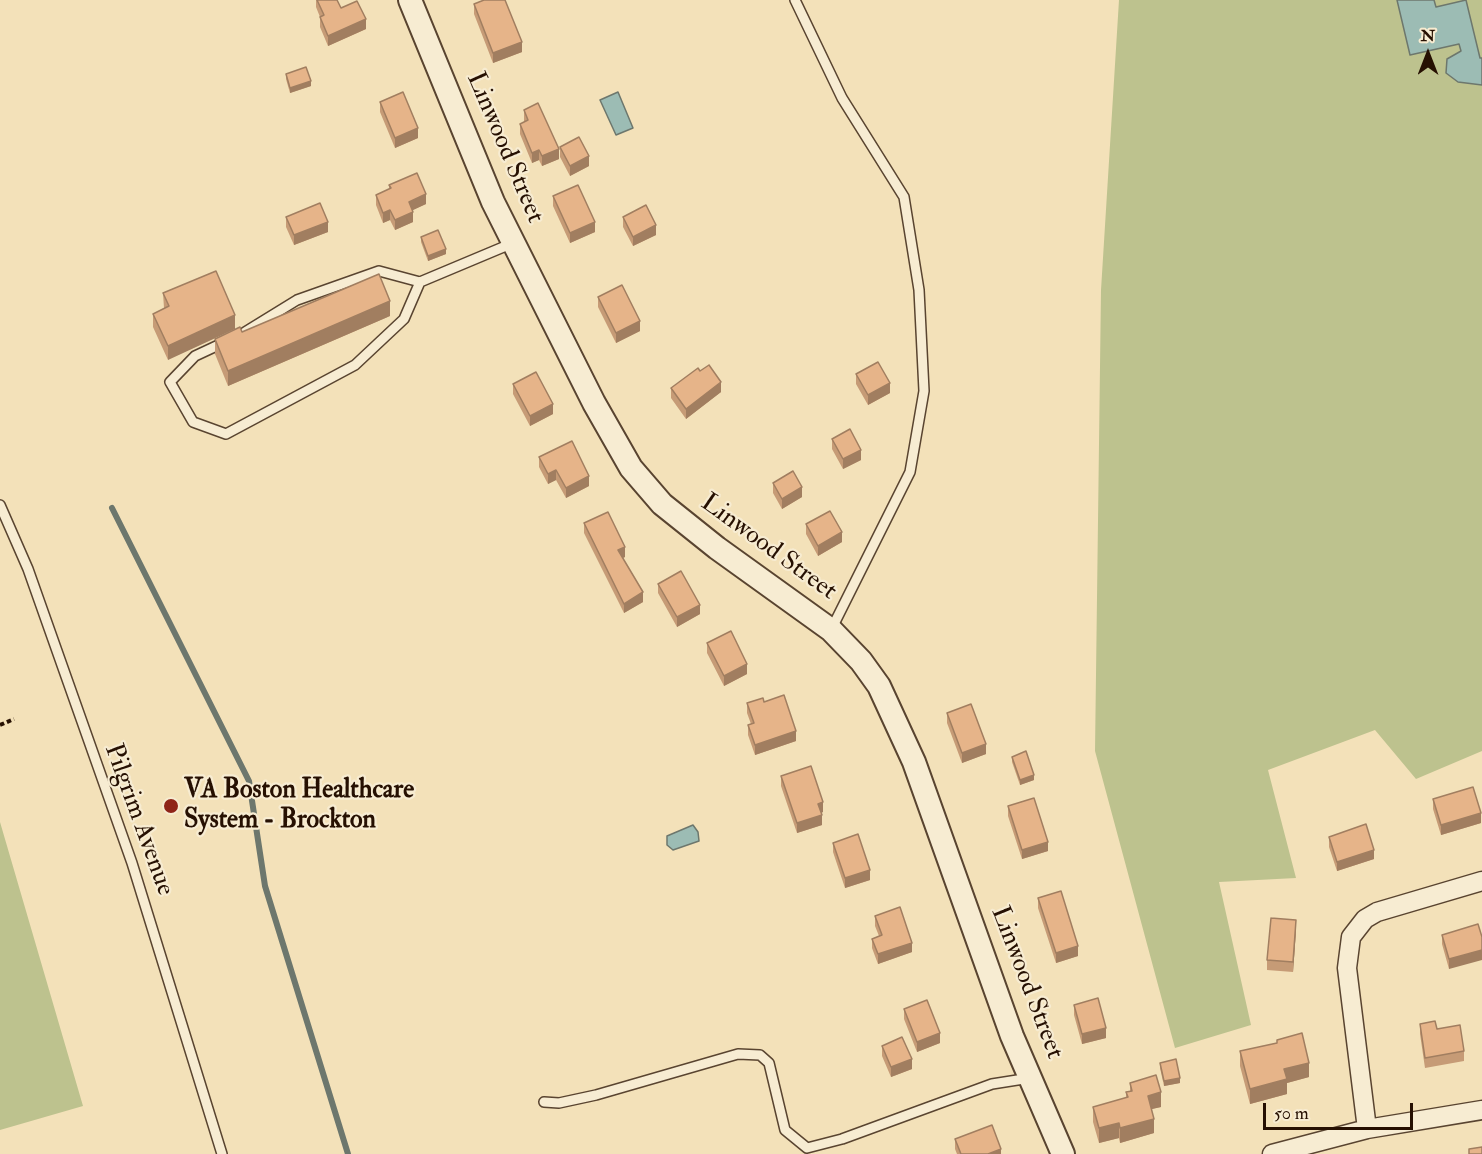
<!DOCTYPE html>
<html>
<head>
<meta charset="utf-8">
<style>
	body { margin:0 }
	#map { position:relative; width:1482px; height:1154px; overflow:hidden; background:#f3e1b9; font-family:"IM FELL Double Pica",serif }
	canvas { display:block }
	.north { position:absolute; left:1398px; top:24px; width:60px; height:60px; -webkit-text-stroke:4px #f7ecd2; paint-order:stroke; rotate:0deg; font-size:16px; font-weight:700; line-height:24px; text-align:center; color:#261002 }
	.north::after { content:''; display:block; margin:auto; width:21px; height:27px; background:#261002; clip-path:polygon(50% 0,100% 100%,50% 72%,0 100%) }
	.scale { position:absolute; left:1263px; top:1103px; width:150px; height:27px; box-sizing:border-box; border:3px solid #261002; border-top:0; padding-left:8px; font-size:18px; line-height:21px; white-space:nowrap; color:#261002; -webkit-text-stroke:4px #f7ecd2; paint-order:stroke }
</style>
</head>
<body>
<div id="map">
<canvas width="1482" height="1154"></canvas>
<div class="north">N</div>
<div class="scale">50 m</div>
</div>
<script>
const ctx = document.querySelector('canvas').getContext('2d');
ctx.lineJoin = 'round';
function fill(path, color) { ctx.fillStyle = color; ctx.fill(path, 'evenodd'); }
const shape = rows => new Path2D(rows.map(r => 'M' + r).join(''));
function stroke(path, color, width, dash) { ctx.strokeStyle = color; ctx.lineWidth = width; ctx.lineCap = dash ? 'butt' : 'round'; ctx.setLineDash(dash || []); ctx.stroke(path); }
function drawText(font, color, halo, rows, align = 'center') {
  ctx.font = font + ' "IM FELL Double Pica",serif'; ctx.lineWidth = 4.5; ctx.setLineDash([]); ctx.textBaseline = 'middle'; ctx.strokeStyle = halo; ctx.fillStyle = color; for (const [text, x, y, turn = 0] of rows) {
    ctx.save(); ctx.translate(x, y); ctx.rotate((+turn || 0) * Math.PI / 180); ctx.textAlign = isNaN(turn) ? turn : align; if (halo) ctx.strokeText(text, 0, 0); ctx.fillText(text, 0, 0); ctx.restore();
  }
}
const green = shape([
	[1119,0,1482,0,1482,751,1416,779,1375,730,1268,770,1296,878,1219,882,1251,1025,1175,1048,1095,751,1101,290],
	[0,822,83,1106,0,1130]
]);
const water = shape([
	[1397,0,1434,0,1436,7,1466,0,1480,58,1482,58,1482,85,1458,82,1446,73,1447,59,1461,51,1459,44,1410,55,1397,0],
	[618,92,633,128,616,135,600,100,618,92],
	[693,825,698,832,699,841,673,850,667,845,667,836,693,825]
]);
const stream = shape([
	[112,508,249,781,265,886,348,1154]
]);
const path = shape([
	[0,725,14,719]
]);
const service = shape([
	[795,0,842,98,904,197,919,290,924,391,910,472,831,630],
	[245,332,297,300,379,271,420,282],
	[225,342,195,356,170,382,193,422,226,434,355,365,404,319,420,282,513,243],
	[0,505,28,569,132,863,222,1154],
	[544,1102,559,1103,596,1095,738,1054,760,1055,769,1063,785,1130,807,1148,842,1139,992,1084,1030,1078]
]);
const minor = shape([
	[1367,1129,1347,968,1351,937,1365,919,1377,912,1482,881],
	[1272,1154,1367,1129,1482,1110]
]);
const tertiary = shape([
	[410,0,493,202,594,403,631,468,662,504,717,548,831,630,861,661,879,686,914,762,1012,1036,1063,1154]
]);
const wall = shape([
	[316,0,337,0,341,8,366,29,328,46,320,27,320,17,316,7],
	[474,4,522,52,493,63,474,14],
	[286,74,311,86,290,93,286,79],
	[380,102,418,138,395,148,380,112],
	[524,110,559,159,542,166,539,160,532,163,520,134,520,124,524,122],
	[560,147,589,166,570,176,560,157],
	[389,185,426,204,412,210,413,222,395,230,390,220,383,223,376,205,376,195,389,189],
	[553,196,595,232,570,243,553,206],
	[286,217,328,232,294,245,286,227],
	[623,217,656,235,633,246,623,227],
	[421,237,446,254,428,261,421,242],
	[216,271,168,360,153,327,153,314,164,308,163,293],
	[598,297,640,331,616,343,598,307],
	[390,316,228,386,215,354,215,339],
	[700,371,721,392,686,419,671,398,671,388],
	[856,374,890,393,868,405,856,384],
	[513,384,553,414,530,426,513,394],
	[832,439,861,460,843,469,832,449],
	[539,457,589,486,566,498,556,480,548,484,539,467],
	[773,483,802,497,782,509,773,493],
	[584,523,625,557,623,558,643,602,624,613,584,533],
	[806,524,842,542,818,556,806,534],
	[658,584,700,614,677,627,658,593],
	[707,643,747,674,724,686,707,653],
	[764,702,796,741,755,755,748,735,748,725,751,724,747,713,747,703],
	[947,713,986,754,962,763,947,723],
	[1012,757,1034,780,1020,785,1012,762],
	[781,776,823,812,821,813,822,825,797,833,781,786],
	[1433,799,1481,823,1441,835,1433,809],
	[1008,806,1048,851,1022,859,1008,816],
	[1329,837,1374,859,1337,871,1329,847],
	[833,843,870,880,845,888,833,852],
	[1038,898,1078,956,1056,963,1038,908],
	[875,916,912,952,878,964,872,948,872,939,879,936,875,926],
	[1296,930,1293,972,1267,970,1267,960],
	[1442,935,1482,937,1449,969,1442,944],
	[1074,1005,1106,1038,1082,1044,1074,1015],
	[904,1009,940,1043,917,1052,904,1019],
	[1420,1024,1437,1029,1464,1051,1464,1061,1425,1068,1420,1034],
	[1277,1040,1309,1077,1287,1083,1287,1094,1250,1104,1240,1066,1240,1051,1277,1043],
	[882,1046,912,1069,891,1077,882,1056],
	[1160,1063,1180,1083,1164,1086,1160,1068],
	[1130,1083,1161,1107,1151,1109,1154,1133,1120,1143,1119,1138,1099,1143,1093,1122,1093,1107,1126,1098,1126,1092,1130,1091],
	[955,1139,1001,1154,957,1154,955,1149]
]);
const shadedWall = shape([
	[366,19,366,29,328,46,328,36],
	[522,42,522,52,493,63,493,53],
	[311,81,311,86,290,93,290,88],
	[418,128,418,138,395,148,395,138],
	[559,149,559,159,542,166,542,156],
	[539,150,539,160,532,163,532,153],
	[589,156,589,166,570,176,570,166],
	[426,194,426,204,409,212,409,202],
	[390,210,390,220,383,223,383,213],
	[413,212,413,222,395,230,395,220],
	[328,222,328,232,294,245,294,235],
	[595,222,595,232,570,243,570,233],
	[656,225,656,235,633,246,633,237],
	[446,249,446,254,428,261,428,256],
	[390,301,390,316,228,386,228,371],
	[235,315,235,329,168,360,168,346],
	[640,321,640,331,616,343,616,333],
	[721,382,721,392,686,419,686,409],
	[890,383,890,393,868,405,868,395],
	[553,404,553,414,530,426,530,416],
	[861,450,861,460,843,469,843,459],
	[556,470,556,480,548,484,548,474],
	[589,476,589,486,566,498,566,488],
	[802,487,802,497,782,509,782,499],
	[842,532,842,542,818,556,818,546],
	[625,547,625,557,618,560,618,550],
	[643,592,643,602,624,613,624,604],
	[700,605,700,614,677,627,677,617],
	[747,664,747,674,724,686,724,676],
	[796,731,796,741,755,755,755,745],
	[986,744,986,754,962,763,962,753],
	[1034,775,1034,780,1020,785,1020,780],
	[823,802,823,812,818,814,818,804],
	[1481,813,1481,823,1441,835,1441,825],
	[822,815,822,825,797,833,797,823],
	[1048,842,1048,851,1022,859,1022,850],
	[1374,850,1374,859,1337,871,1337,862],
	[870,870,870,880,845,888,845,878],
	[1296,920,1296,930,1293,972,1293,962],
	[912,943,912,952,878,964,878,954],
	[1078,946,1078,956,1056,963,1056,953],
	[1482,950,1482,960,1449,969,1449,959],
	[1106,1028,1106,1038,1082,1044,1082,1034],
	[940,1033,940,1043,917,1052,917,1042],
	[912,1059,912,1069,891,1077,891,1067],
	[1309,1063,1309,1077,1287,1083,1287,1094,1250,1104,1250,1089,1284,1069],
	[1180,1078,1180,1083,1164,1086,1164,1081],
	[1161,1092,1161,1107,1148,1110,1148,1096],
	[1154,1119,1154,1133,1120,1143,1120,1128],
	[1119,1123,1119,1138,1099,1143,1099,1128],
	[1001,1149,1001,1154,988,1154]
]);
const building = shape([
	[317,0,337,0,341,8,357,1,366,19,328,36,320,17,324,15,317,0],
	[484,0,505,0,522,42,493,53,474,4,484,0],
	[306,67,311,81,290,88,286,74,306,67],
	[403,92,418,128,395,138,380,102,403,92],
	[538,103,559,149,542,156,539,150,532,153,520,124,528,120,524,110,538,103],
	[579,137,589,156,570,166,560,147,579,137],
	[417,173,426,194,409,202,413,212,395,220,390,210,383,213,376,195,391,188,389,185,417,173],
	[578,185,595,222,570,233,553,196,578,185],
	[320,203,328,222,294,235,286,217,320,203],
	[646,205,656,225,633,237,623,217,646,205],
	[438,230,446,249,428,256,421,237,438,230],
	[216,271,235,315,168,346,153,314,169,306,163,293,216,271],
	[379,274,390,301,228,371,215,339,240,327,242,332,379,274],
	[622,285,640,321,616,333,598,297,622,285],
	[878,362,890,383,868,395,856,374,878,362],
	[709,365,721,382,686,409,671,388,698,368,700,371,709,365],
	[536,372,553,404,530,416,513,384,536,372],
	[850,429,861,450,843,459,832,439,850,429],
	[572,441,589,476,566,488,556,470,548,474,539,457,572,441],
	[793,471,802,487,782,499,773,483,793,471],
	[830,511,842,532,818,546,806,524,830,511],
	[608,512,625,547,618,550,643,592,624,604,584,523,608,512],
	[681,571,700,605,677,617,658,584,681,571],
	[731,631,747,664,724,676,707,643,731,631],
	[784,695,796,731,755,745,748,725,754,723,747,703,763,698,764,702,784,695],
	[971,704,986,744,962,753,947,713,971,704],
	[1026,751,1034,775,1020,780,1012,757,1026,751],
	[811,766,823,802,818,804,822,815,797,823,781,776,811,766],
	[1473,787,1481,813,1441,825,1433,799,1473,787],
	[1034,798,1048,842,1022,850,1008,806,1034,798],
	[1366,824,1374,850,1337,862,1329,837,1366,824],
	[858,834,870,870,845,878,833,843,858,834],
	[1061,891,1078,946,1056,953,1038,898,1061,891],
	[900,907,912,943,878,954,872,939,882,935,875,916,900,907],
	[1271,918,1296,920,1293,962,1267,960,1271,918],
	[1478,924,1482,937,1482,950,1449,959,1442,935,1478,924],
	[1098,998,1106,1028,1082,1034,1074,1005,1098,998],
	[927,1000,940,1033,917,1042,904,1009,927,1000],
	[1435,1021,1437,1029,1460,1025,1464,1051,1425,1058,1420,1024,1435,1021],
	[1302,1033,1309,1063,1284,1069,1287,1079,1250,1089,1240,1051,1277,1043,1277,1040,1302,1033],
	[902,1037,912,1059,891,1067,882,1046,902,1037],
	[1176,1059,1180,1078,1164,1081,1160,1063,1176,1059],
	[1156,1075,1161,1092,1148,1096,1154,1119,1120,1128,1119,1123,1099,1128,1093,1107,1128,1097,1126,1092,1132,1091,1130,1083,1156,1075],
	[992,1125,1001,1149,988,1154,961,1154,955,1139,992,1125],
	[1482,1147,1482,1154,1469,1154,1469,1149,1482,1147]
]);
const markers = [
	[171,806,8,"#8f2418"]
];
const streetNames = [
	["Linwood Street",504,148,67],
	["Linwood Street",768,548,36],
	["Pilgrim Avenue",138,820,70],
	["Linwood Street",1026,983,69]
];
const poiNames = [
	["VA Boston Healthcare",184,791],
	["System - Brockton",184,821]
];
fill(green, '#bdc28e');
fill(water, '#9cbcb4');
stroke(water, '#6d776d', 1.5);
stroke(stream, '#6d776d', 6);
stroke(service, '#594430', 12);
stroke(minor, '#594430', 21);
stroke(tertiary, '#594430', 26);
stroke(path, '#261002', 4, [4.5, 3]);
stroke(service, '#f7ecd2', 9);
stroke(minor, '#f7ecd2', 18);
stroke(tertiary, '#f7ecd2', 22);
fill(wall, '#c69b76');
fill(shadedWall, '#a17e60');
fill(building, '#e6b489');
stroke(building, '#a17e60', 1.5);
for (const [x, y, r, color] of markers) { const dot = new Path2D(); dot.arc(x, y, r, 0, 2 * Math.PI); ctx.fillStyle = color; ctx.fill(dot); stroke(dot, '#f7ecd2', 2); }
drawText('26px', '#261002', '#f7ecd2', streetNames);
drawText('bold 26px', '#261002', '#f7ecd2', poiNames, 'left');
</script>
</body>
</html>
